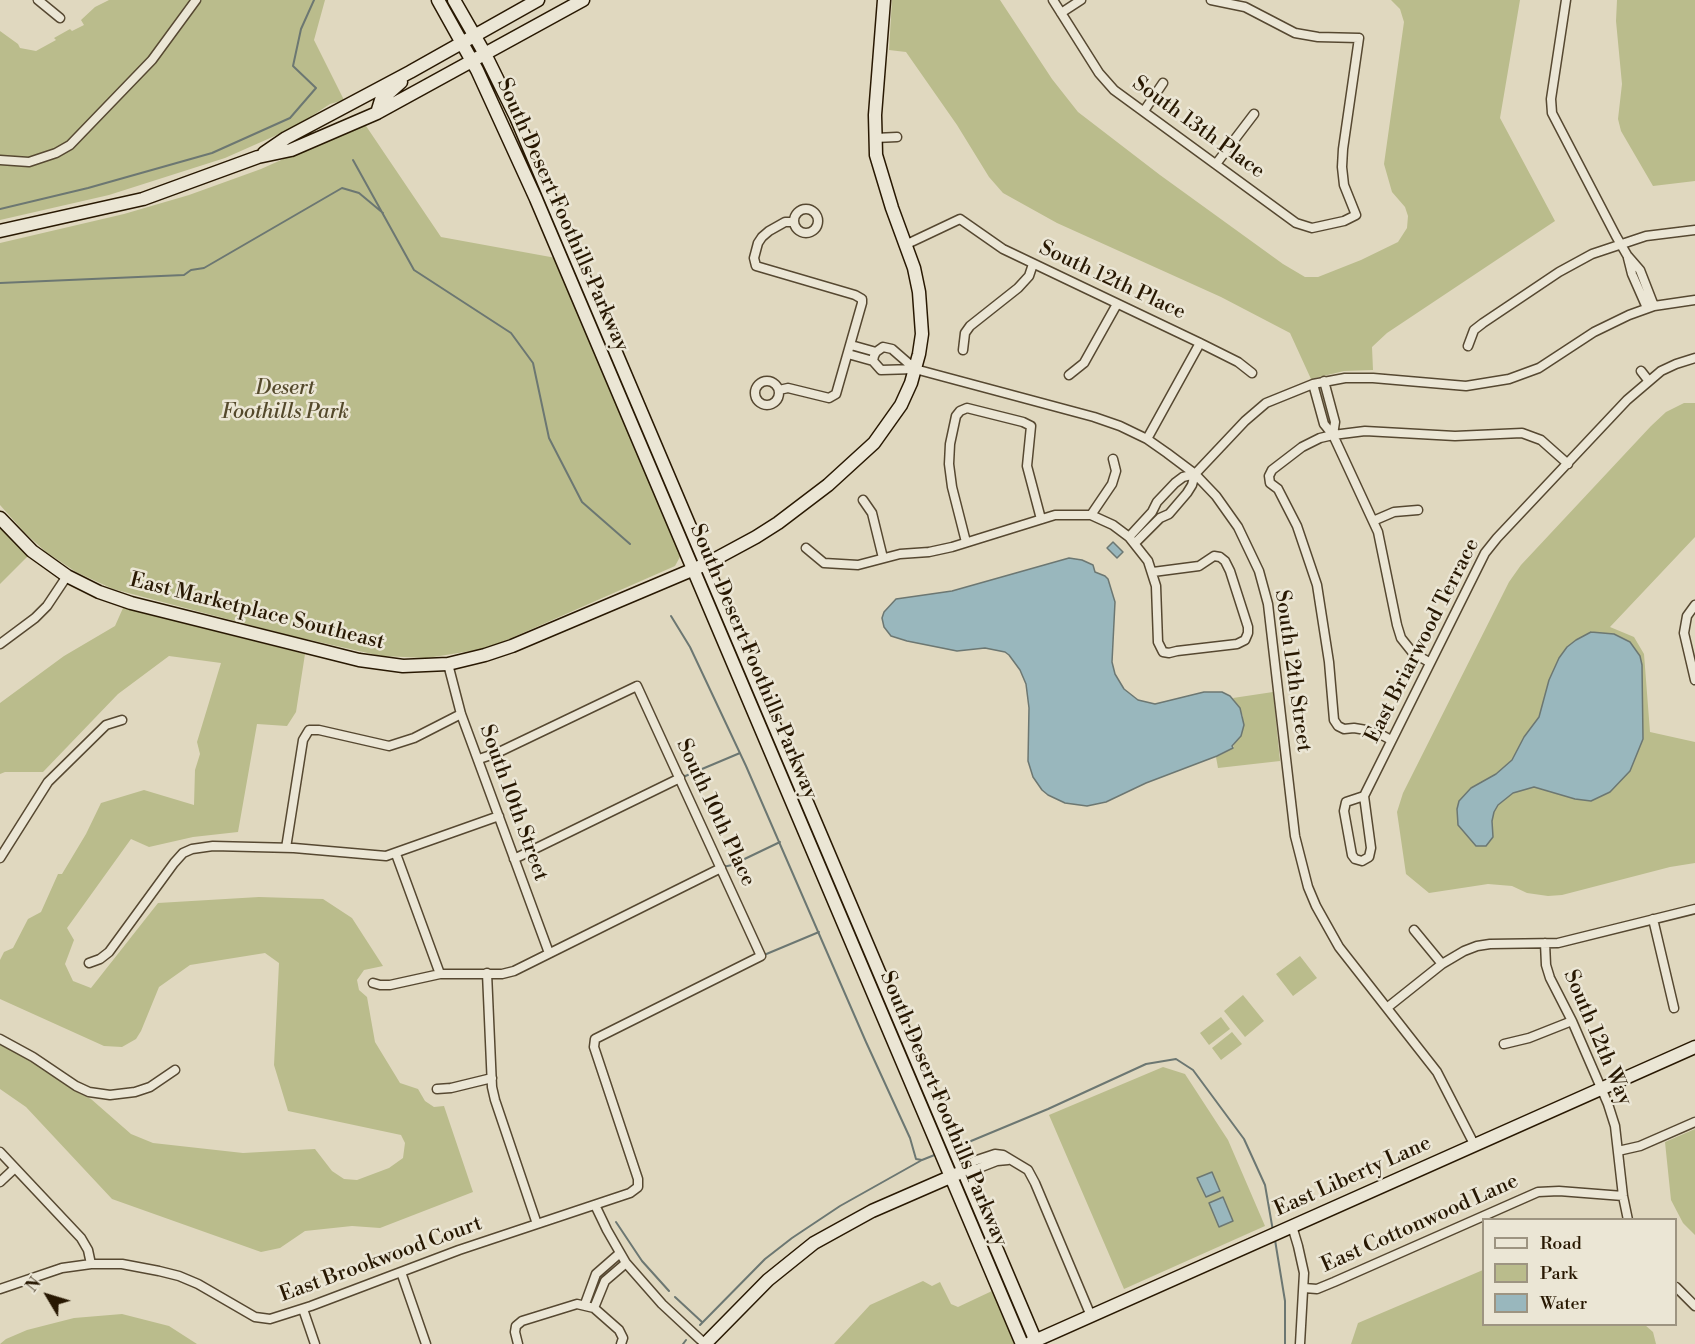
<!DOCTYPE html>
<html>
<head>
<meta charset="utf-8">
<style>
	body { margin:0 }
	#map { position:relative; width:1695px; height:1344px; overflow:hidden; background:#e0d8bf; font-family:"Libre Bodoni",serif }
	canvas { display:block }
	.legend { position:absolute; left:1482px; top:1218px; width:195px; height:108px; box-sizing:border-box; background:#ebe6d5; border:2px solid #9d9481; margin:0; padding:8px 10px; list-style:none; font-size:18px; color:#281802 }
	.legend li { display:flex; align-items:center; gap:12px; height:30px }
	.legend b { width:30px; border:2px solid #9d9481 }
	.north { position:absolute; left:18px; top:1266px; width:60px; height:60px; -webkit-text-stroke:4px #ebe6d5; paint-order:stroke; rotate:308deg; font-size:16px; font-weight:700; line-height:24px; text-align:center; color:#281802 }
	.north::after { content:''; display:block; margin:auto; width:21px; height:27px; background:#281802; clip-path:polygon(50% 0,100% 100%,50% 72%,0 100%) }
</style>
</head>
<body>
<div id="map">
<canvas width="1695" height="1344"></canvas>
<ul class="legend">
<li><b style="height:8px;background:#ebe6d5"></b>Road</li>
<li><b style="height:16px;background:#babc8c"></b>Park</li>
<li><b style="height:16px;background:#99b7bd"></b>Water</li>
</ul>
<div class="north">N</div>
</div>
<script>
const ctx = document.querySelector('canvas').getContext('2d');
ctx.lineJoin = 'round';
function fill(path, color) { ctx.fillStyle = color; ctx.fill(path, 'evenodd'); }
const shape = rows => new Path2D(rows.map(r => 'M' + r).join(''));
function stroke(path, color, width, dash) { ctx.strokeStyle = color; ctx.lineWidth = width; ctx.lineCap = dash ? 'butt' : 'round'; ctx.setLineDash(dash || []); ctx.stroke(path); }
function drawText(font, color, halo, rows, align = 'center') {
  ctx.font = font + ' "Libre Bodoni",serif'; ctx.lineWidth = 5; ctx.setLineDash([]); ctx.textBaseline = 'middle'; ctx.strokeStyle = halo; ctx.fillStyle = color; for (const [text, x, y, turn = 0] of rows) {
    ctx.save(); ctx.translate(x, y); ctx.rotate((+turn || 0) * Math.PI / 180); ctx.textAlign = isNaN(turn) ? turn : align; if (halo) ctx.strokeText(text, 0, 0); ctx.fillText(text, 0, 0); ctx.restore();
  }
}
const green = shape([
	[109,0,325,0,314,40,344,100,330,104,295,127,225,158,109,195,0,220,0,31,18,44,20,48,36,51,56,40,54,38,70,29,72,31,84,25,81,20,95,7],
	[892,0,1000,0,1052,79,1078,112,1160,175,1283,264,1305,277,1318,277,1361,260,1398,242,1407,228,1408,216,1405,207,1392,192,1384,164,1404,22,1400,9,1391,0,1520,0,1500,118,1555,221,1387,333,1372,347,1373,370,1344,371,1311,379,1290,333,1221,297,1057,223,1003,193,989,177,957,125,906,52,889,50],
	[1617,0,1695,0,1695,181,1653,186,1621,131,1618,119,1622,84,1616,21],
	[364,123,441,237,556,258,680,551,681,555,675,566,500,643,477,650,427,658,381,656,288,635,113,589,76,572,46,552,25,533,0,505,0,243,124,214,189,195,261,169],
	[1684,403,1695,403,1695,537,1610,627,1634,637,1644,654,1650,732,1695,742,1695,863,1670,867,1562,895,1548,896,1527,893,1512,886,1488,884,1429,893,1406,874,1397,812,1403,793,1509,582,1521,565,1651,426,1666,412],
	[0,527,29,555,0,584],
	[123,608,305,654,296,712,287,726,257,724,238,832,193,837,149,847,131,839,67,928,74,940,65,964,73,981,91,988,158,903,259,897,323,899,352,918,383,966,364,970,357,980,359,990,367,997,375,1042,400,1083,418,1089,425,1101,434,1107,444,1106,473,1192,380,1228,352,1226,305,1231,280,1248,261,1252,112,1199,26,1107,0,1089,0,1045,21,1054,73,1090,91,1099,131,1134,153,1143,243,1153,315,1149,332,1171,344,1179,357,1180,389,1168,403,1158,405,1143,401,1135,288,1111,274,1065,279,963,265,953,190,965,159,987,141,1031,136,1039,122,1047,104,1046,0,999,0,960,4,952,13,948,28,919,41,912,58,874,62,874,86,834,101,803,144,790,194,805,195,770,200,754,197,742,221,663,169,656,118,694,43,772,5,772,0,774,0,703,64,656,115,626],
	[1273,692,1280,761,1218,768,1216,757,1233,748,1243,716,1233,698],
	[1300,956,1317,978,1293,996,1276,974],
	[1243,995,1264,1021,1245,1037,1224,1011],
	[1221,1017,1230,1029,1209,1045,1200,1033],
	[1232,1032,1242,1044,1221,1060,1212,1048],
	[1163,1067,1185,1074,1228,1140,1265,1226,1124,1289,1049,1115],
	[1695,1129,1695,1235,1683,1223,1671,1200,1665,1142],
	[1483,1270,1484,1324,1645,1325,1653,1332,1656,1344,1351,1344,1358,1323],
	[923,1281,932,1286,940,1282,951,1304,958,1307,992,1291,1015,1344,834,1344,870,1305],
	[122,1314,169,1326,197,1344,0,1344,6,1339,27,1330,74,1318]
]);
const water = shape([
	[1113,542,1123,552,1117,558,1107,548,1113,542],
	[1069,558,1082,560,1093,565,1095,572,1105,576,1108,579,1115,602,1112,662,1115,674,1124,689,1138,700,1155,704,1204,692,1222,692,1230,696,1240,708,1244,725,1241,736,1232,746,1233,748,1217,756,1146,783,1106,802,1087,806,1065,803,1048,795,1042,790,1033,777,1028,761,1029,708,1026,684,1020,670,1009,655,1005,652,985,648,957,651,907,641,891,636,884,627,882,618,884,612,896,599,952,591,1069,558],
	[1591,632,1614,634,1630,642,1640,656,1642,665,1643,739,1630,771,1610,792,1591,801,1575,799,1534,787,1513,793,1498,805,1494,812,1492,821,1493,837,1486,846,1476,846,1458,825,1457,809,1459,801,1471,788,1496,774,1512,760,1524,737,1539,717,1549,680,1559,658,1567,647,1576,640,1591,632],
	[1212,1172,1220,1191,1206,1197,1197,1178,1212,1172],
	[1223,1197,1233,1221,1219,1227,1209,1203,1223,1197]
]);
const stream = shape([
	[353,160,414,270,511,333,533,363,549,438,582,502,630,544],
	[0,209,88,188,212,153,290,118,316,88,293,66,301,29,314,0],
	[0,283,184,275,191,270,204,268,342,188,359,193,383,213],
	[671,616,690,647,746,766,866,1042,910,1138,916,1159,922,1160,937,1154],
	[683,777,740,753],
	[723,867,732,865,780,842],
	[764,955,819,932],
	[959,1146,1048,1109,1146,1064,1176,1059,1193,1070,1244,1139,1265,1185,1273,1231],
	[616,1222,642,1261,669,1291],
	[1275,1240,1285,1301,1285,1344],
	[675,1297,702,1322],
	[700,1325,765,1259,792,1238,840,1206,922,1160],
	[683,1344,686,1340]
]);
const street = shape([
	[38,0,60,18],
	[1053,0,1099,73,1114,90,1296,223,1312,228,1344,221,1356,215,1344,185,1342,167,1343,149,1359,38,1318,37,1295,33,1245,7,1211,0],
	[1566,0,1551,99,1552,113,1616,236,1627,255,1640,270,1654,306],
	[1061,13,1081,0],
	[1144,111,1163,83],
	[875,138,897,137],
	[0,160,29,162,56,153,70,145,152,60,196,0],
	[1216,164,1254,114],
	'794 221a12 12 0 1 1 24 0a12 12 0 1 1-24 0Z',
	[905,245,960,219,1003,249,1200,343,1238,362,1252,373],
	[1628,258,1632,274,1647,308],
	[851,345,876,352],
	[1468,346,1474,330,1483,323,1559,272,1592,254,1646,236,1695,230],
	[963,350,965,333,970,326,1018,288,1029,276,1033,264],
	[848,354,873,361],
	[915,369,892,349,883,347,876,352,874,356,873,361,881,370,915,369,1094,417,1120,426,1147,439,1167,453,1195,474,1216,496,1238,527,1259,571,1268,604,1295,836,1308,887,1316,906,1339,947,1437,1072,1474,1144],
	[1641,371,1648,380],
	[1069,375,1084,363,1117,304],
	[1324,381,1335,422,1333,435],
	'755 393a12 12 0 1 1 24 0a12 12 0 1 1-24 0Z',
	[1313,384,1324,424,1333,435,1378,532,1397,625,1401,638,1413,653,1429,662],
	[779,390,788,388,829,398,836,394,862,303,862,299,855,295,756,266,754,258,758,243,762,237,769,231,785,222,793,222],
	[1147,439,1200,343],
	[863,500,872,513,883,558],
	[1091,515,1112,484,1116,471,1113,459],
	[1373,521,1394,512,1418,510],
	[1129,537,1152,512,1157,502,1175,483,1183,477,1195,474],
	[966,542,952,487,949,464,950,444,956,416,960,411,967,408,1023,422,1031,426,1027,466,1041,519],
	[1135,543,1160,518,1169,514,1187,493,1192,485,1195,474,1245,421,1266,403,1313,384,1345,378,1373,378,1466,386,1509,379,1539,368,1594,332,1629,315,1654,306,1695,300],
	[806,548,824,563,858,565,900,554,929,552,952,547,1055,515,1091,515,1113,525,1129,537,1148,561,1156,586,1158,642,1163,652,1169,653,1177,651,1237,644,1245,640,1248,633,1248,627,1230,571,1225,561,1220,557,1214,556,1199,566,1153,572],
	[1695,605,1687,616,1684,633,1695,680],
	[0,644,35,618,47,606,67,576],
	[448,664,461,714,549,953],
	[1391,740,1380,734,1366,730,1354,728,1344,729,1338,726,1334,720,1329,662,1317,585,1297,526,1278,489,1270,483,1269,476,1272,470,1302,447,1320,438,1333,435,1365,431,1455,436,1522,433,1541,440,1568,464],
	[1364,796,1346,802,1344,811,1352,855,1355,859,1362,861,1369,857,1371,848,1364,796,1485,553,1497,538,1627,400,1661,371,1676,364,1695,358],
	[286,848,303,740,309,730,319,730,389,746,414,738,461,714],
	[396,854,440,974],
	[0,858,48,782,106,725,122,720],
	[514,859,680,778],
	[1653,919,1674,1008],
	[1414,930,1442,964],
	[1545,943,1546,965,1550,978,1572,1021,1608,1104,1615,1126,1623,1196,1628,1220],
	[89,963,100,959,109,952,174,863,183,853,192,849,213,846,294,848,386,856,499,816],
	[487,973,492,1087,495,1100,537,1224],
	[373,983,380,985,390,985,440,974,502,974,514,971,721,868],
	[1388,1007,1442,964,1464,951,1477,946,1490,944,1558,943,1695,909],
	[0,1039,33,1057,76,1086,89,1092,110,1095,135,1092,150,1087,175,1070],
	[1504,1044,1529,1038,1572,1021],
	[437,1089,451,1088,492,1078],
	[1618,1151,1640,1146,1695,1122],
	[0,1152,81,1238,88,1250,91,1264],
	[964,1171,974,1161,995,1154,1003,1155,1028,1170,1035,1183,1091,1316],
	[964,1171,974,1170,997,1161,1008,1160],
	[0,1182,15,1168],
	[595,1205,607,1230,626,1263,662,1304,705,1344],
	[1292,1226,1298,1246,1304,1273,1300,1344],
	[401,1272,426,1344],
	[1676,1287,1695,1306],
	[1304,1288,1317,1289,1334,1282,1538,1192,1559,1191,1623,1196],
	[0,1289,62,1268,91,1264,122,1264,159,1271,179,1276,198,1284,255,1317,270,1319,311,1306,459,1250,630,1193,638,1187,638,1179,594,1047,595,1039,761,956,637,686,497,753,479,759],
	[585,1304,596,1274,620,1253],
	[594,1308,605,1281,626,1263],
	[303,1309,315,1344],
	[518,1344,515,1332,516,1326,522,1321,577,1304,594,1308,619,1330,623,1338,621,1344]
]);
const secondary = shape([
	[438,0,477,70,536,199,1022,1344],
	[454,0,485,54,516,117,1037,1344],
	[377,113,381,100,401,82],
	[264,153,286,138,410,72,538,0],
	[0,231,143,199,258,157,291,150,377,113,583,0],
	[0,518,32,551,67,576,99,592,131,603,359,660,403,666,448,664,485,655,512,646,706,564,756,537,778,523,828,485,874,443,901,405,911,383,919,354,922,334,919,292,914,268,892,208,876,155,875,115,884,0],
	[1030,1343,1695,1047],
	[705,1344,768,1280,814,1243,872,1211,957,1174]
]);
const streetNames = [
	["South 13th Place",1198,128,36],
	["South Desert Foothills Parkway",562,215,66],
	["South 12th Place",1112,281,25],
	["East Marketplace Southeast",257,612,14],
	["East Briarwood Terrace",1423,641,-63],
	["South Desert Foothills Parkway",753,662,67],
	["South 12th Street",1292,671,82],
	["South 10th Street",513,803,70],
	["South 10th Place",715,813,65],
	["South 12th Way",1597,1038,67],
	["South Desert Foothills Parkway",943,1109,67],
	["East Liberty Lane",1353,1177,-24],
	["East Cottonwood Lane",1420,1224,-24],
	["East Brookwood Court",381,1260,-20]
];
const parkNames = [
	["Desert",285,389],
	["Foothills Park",285,413]
];
fill(green, '#babc8c');
fill(water, '#99b7bd');
stroke(water, '#6c7772', 1.5);
stroke(stream, '#6c7772', 2);
stroke(street, '#564831', 11);
stroke(secondary, '#281802', 15);
stroke(street, '#ebe6d5', 8);
stroke(secondary, '#ebe6d5', 12);
drawText('21px', '#281802', '#ebe6d5', streetNames);
drawText('italic 21px', '#54492b', '#ebe6d5', parkNames);
</script>
</body>
</html>
